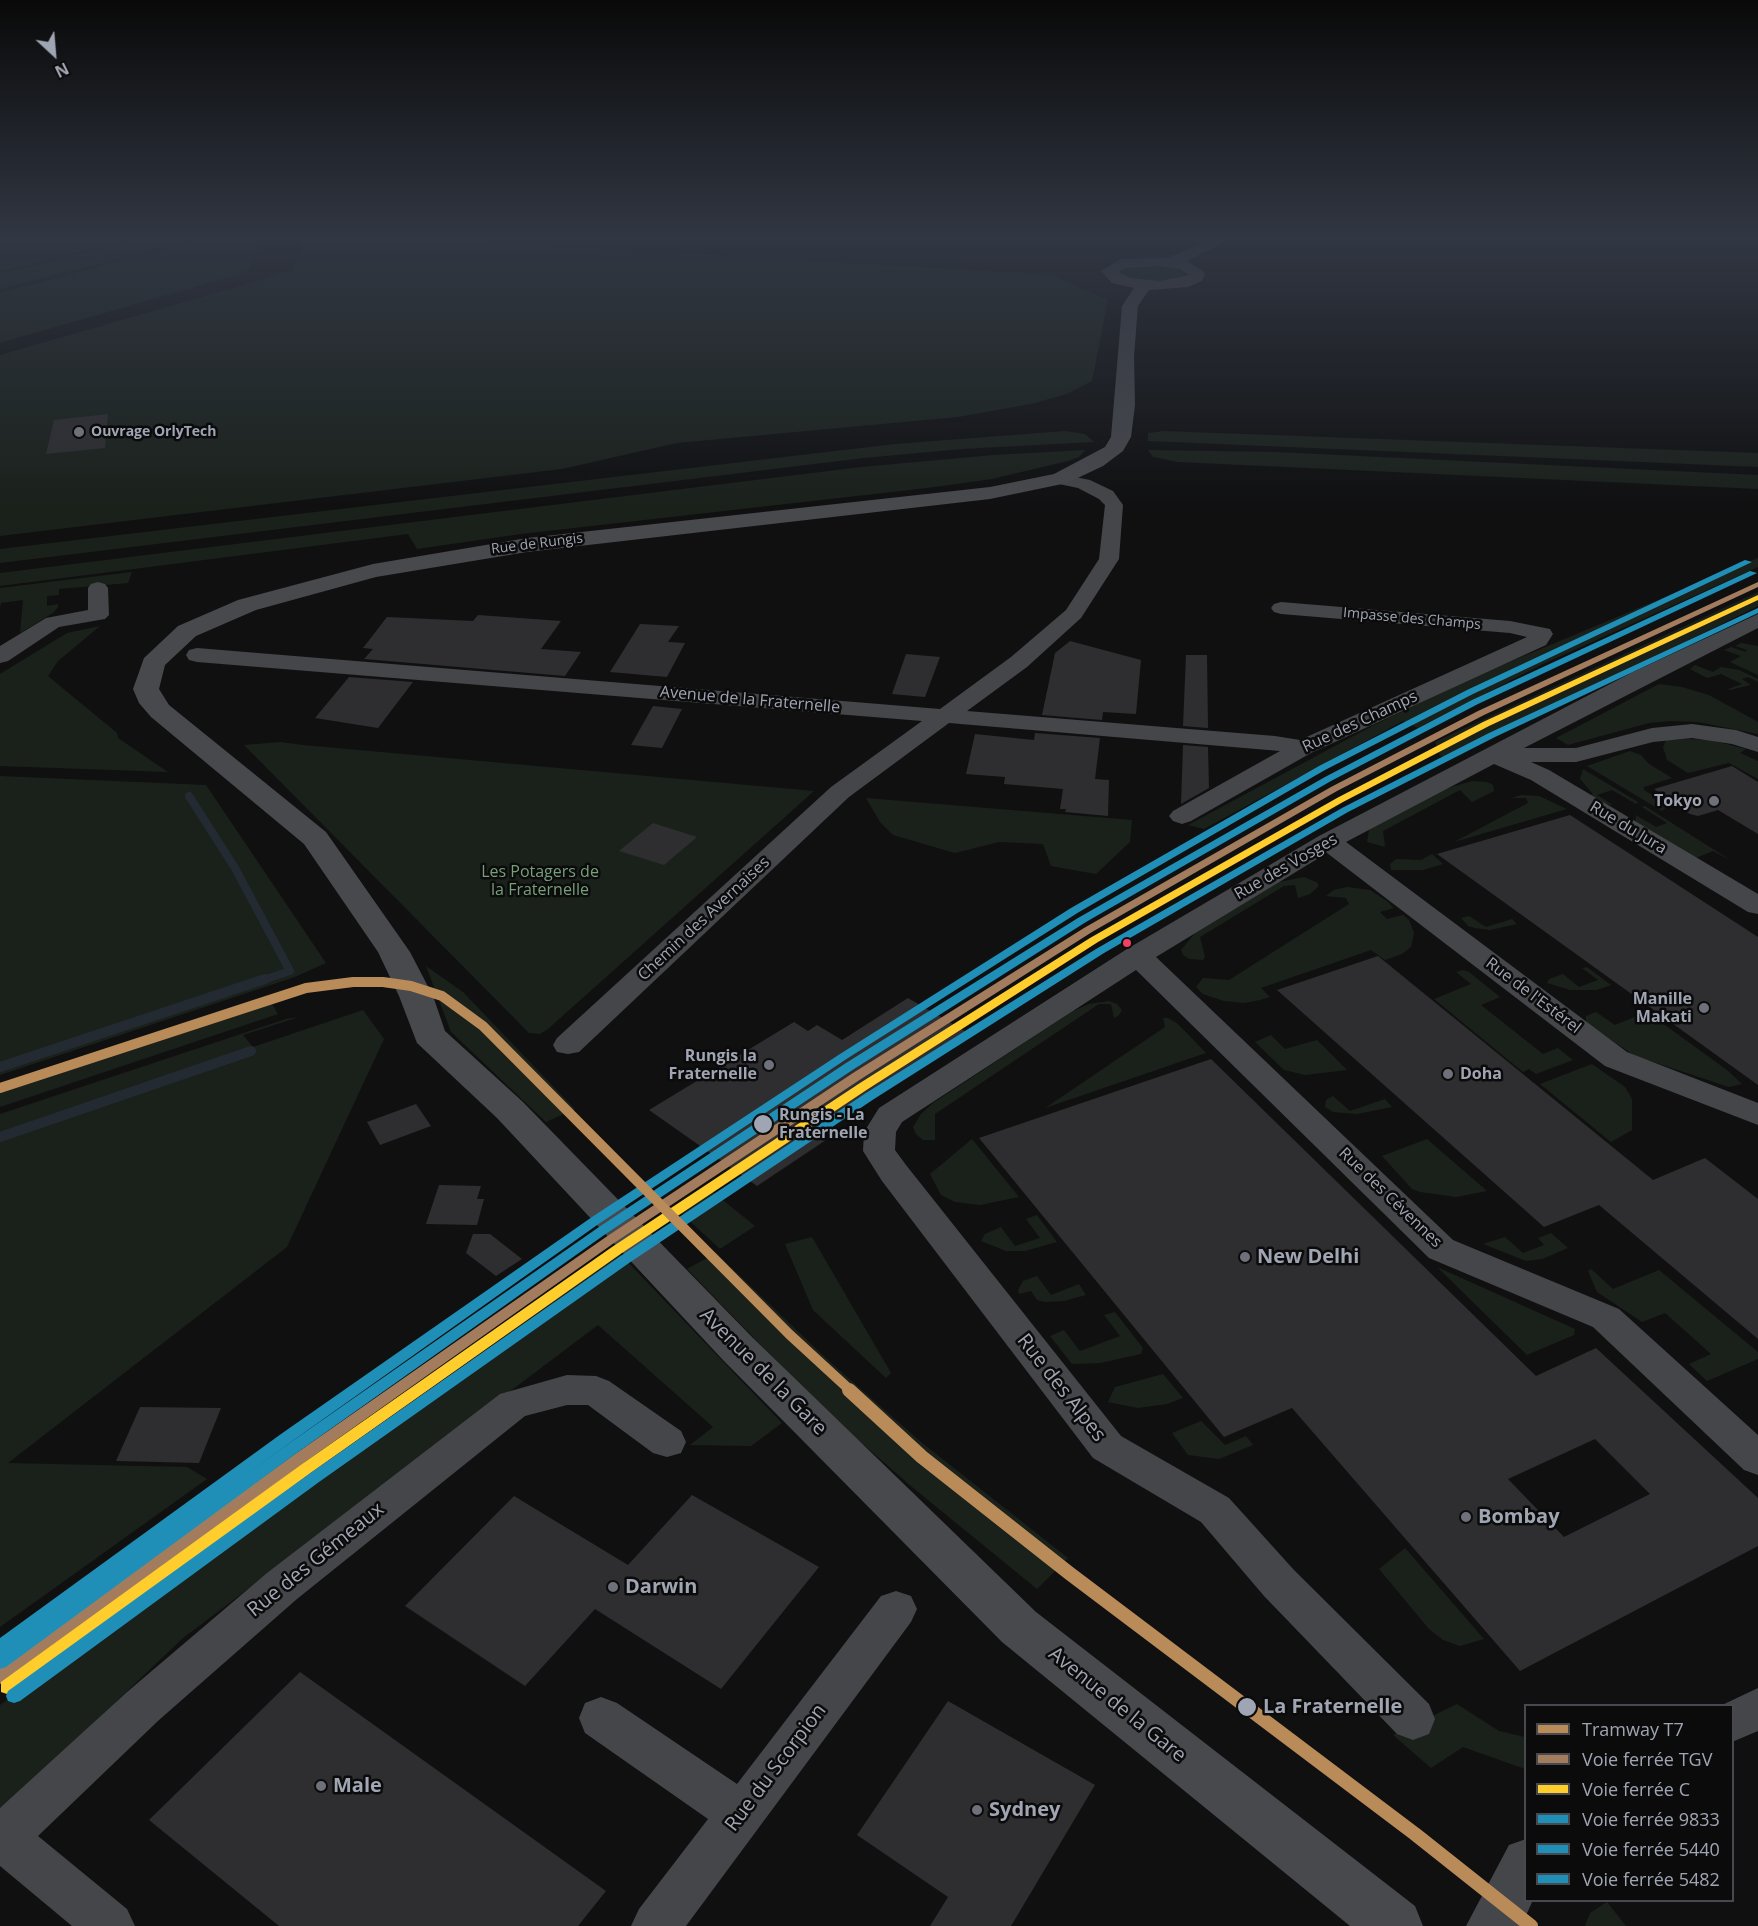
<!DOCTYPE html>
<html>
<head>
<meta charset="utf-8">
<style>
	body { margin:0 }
	#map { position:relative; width:1758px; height:1926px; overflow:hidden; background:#101011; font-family:"Open Sans",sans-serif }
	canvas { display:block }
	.legend { position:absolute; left:1524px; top:1704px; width:210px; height:198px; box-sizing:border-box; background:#0b0b0c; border:2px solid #47494f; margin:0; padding:8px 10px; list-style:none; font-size:18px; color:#a0a5b3 }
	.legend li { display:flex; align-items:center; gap:12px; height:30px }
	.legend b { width:30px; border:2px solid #47494f }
	.north { position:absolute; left:24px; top:24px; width:60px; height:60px; -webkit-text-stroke:4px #0b0b0c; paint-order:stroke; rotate:154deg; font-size:16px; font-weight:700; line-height:24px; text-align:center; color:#a0a5b3 }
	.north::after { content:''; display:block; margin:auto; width:21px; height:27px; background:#a0a5b3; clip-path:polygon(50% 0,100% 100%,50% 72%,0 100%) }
</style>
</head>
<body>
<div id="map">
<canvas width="1758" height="1926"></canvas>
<ul class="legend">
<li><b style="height:8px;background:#b98b59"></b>Tramway T7</li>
<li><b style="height:8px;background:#a37c5e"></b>Voie ferrée TGV</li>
<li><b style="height:8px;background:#ffcd2c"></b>Voie ferrée C</li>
<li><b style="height:8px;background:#208fb8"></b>Voie ferrée 9833</li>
<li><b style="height:8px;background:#208fb8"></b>Voie ferrée 5440</li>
<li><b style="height:8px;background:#208fb8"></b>Voie ferrée 5482</li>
</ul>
<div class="north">N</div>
</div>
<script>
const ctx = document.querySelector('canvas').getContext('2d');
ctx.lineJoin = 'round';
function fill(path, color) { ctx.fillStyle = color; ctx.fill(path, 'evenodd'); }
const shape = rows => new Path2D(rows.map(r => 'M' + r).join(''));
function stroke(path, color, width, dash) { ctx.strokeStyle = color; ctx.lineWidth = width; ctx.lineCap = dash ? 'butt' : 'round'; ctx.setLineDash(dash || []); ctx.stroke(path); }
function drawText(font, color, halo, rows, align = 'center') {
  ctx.font = font + ' "Open Sans",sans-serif'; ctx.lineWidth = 5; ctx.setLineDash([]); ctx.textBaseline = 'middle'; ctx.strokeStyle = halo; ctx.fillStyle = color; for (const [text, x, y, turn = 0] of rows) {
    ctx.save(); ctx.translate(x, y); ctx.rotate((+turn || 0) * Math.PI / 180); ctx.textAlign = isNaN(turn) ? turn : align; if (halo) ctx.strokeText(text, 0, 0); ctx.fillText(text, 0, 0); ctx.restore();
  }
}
const green = shape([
	[0,239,130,239,0,272],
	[138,239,194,239,0,289,0,274],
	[204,239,262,239,250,268,244,273,0,343,0,293],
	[303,239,442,239,1052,275,1108,300,1092,381,1067,394,1031,404,958,417,677,443,562,469,0,536,0,355,292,271],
	[1139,264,1178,268,1186,275,1160,282,1128,278,1121,274,1123,269],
	[1065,431,1085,434,1094,442,962,449,864,458,0,563,0,549,895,444],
	[1164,431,1758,453,1758,467,1148,441,1148,433],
	[1085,450,1079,457,1068,461,992,479,927,488,521,534,417,549,408,534,0,586,0,573,861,467,993,455],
	[1148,450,1275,452,1758,475,1758,489,1178,462,1153,457],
	[1758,558,1758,567,1541,665,1418,728,1403,721,1204,829,1188,825,1374,725,1481,674],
	[132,572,128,583,59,589,59,595,47,596,47,606,58,604,58,607,53,613,20,633,23,600,1,603,0,608,0,588],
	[1758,592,1758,606,1450,759,1440,756,1435,742],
	[100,626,58,661,48,676,117,733,118,738,168,772,0,766,0,674,67,633],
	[1741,643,1758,646,1758,675,1730,662,1741,656,1724,650,1731,647,1746,652,1747,650,1735,646],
	[1695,665,1713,672,1721,667,1739,670,1758,679,1758,682,1748,677,1742,679,1751,685,1730,690,1728,689,1742,684,1721,674,1707,678,1690,669],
	[1659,684,1682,687,1709,695,1758,722,1758,734,1698,722,1670,721,1649,723,1568,745,1556,738],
	[1688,739,1710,740,1746,749,1740,753,1758,761,1758,779,1729,763,1688,773,1667,760,1663,747,1666,740],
	[280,742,303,745,814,791,548,1029,540,1034,529,1033,244,745],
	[1630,751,1641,755,1649,764,1672,778,1644,787,1644,790,1669,805,1662,811,1587,766],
	[1583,769,1638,802,1636,804,1612,790,1597,795,1613,805,1604,804,1589,796,1593,794,1580,779],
	[0,776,206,785,326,963,295,977,0,1075],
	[1472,781,1487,782,1493,785,1494,791,1472,802,1460,790,1383,831,1385,847,1367,842,1369,830,1374,826,1445,789],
	[1521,795,1539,796,1567,809,1454,842,1528,803,1526,798,1512,798],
	[866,798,1132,820,1130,842,1096,874,1051,866,1043,844,999,842,955,853,893,835,880,822],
	[1645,806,1732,861,1713,851,1696,858,1635,824,1636,815,1656,827,1667,823,1642,807],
	[1432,854,1443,864,1423,870,1391,870,1390,864,1396,859,1421,860],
	[1304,877,1318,883,1318,887,1310,894,1298,898,1295,885,1284,886,1200,937,1205,957,1203,960,1189,959,1183,955,1181,950,1195,933,1279,882],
	[1347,887,1370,890,1387,901,1394,908,1380,912,1387,919,1403,915,1409,920,1414,933,1411,947,1402,954,1385,960,1371,950,1261,988,1270,997,1260,1000,1244,1003,1224,1001,1203,994,1196,987,1203,978,1229,980,1349,904,1346,898,1326,896,1334,890],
	[1469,916,1486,927,1512,919,1517,924,1490,930,1475,928,1468,926,1461,918],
	[426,966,463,992,575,1109,546,1122,451,1032],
	[1587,967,1611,985,1597,990,1570,990,1547,983,1549,979,1563,974,1579,987,1598,980,1582,968],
	[1463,970,1469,972,1500,997,1481,1005,1543,1054,1558,1048,1573,1060,1536,1074,1529,1069,1523,1072,1434,999,1471,984,1456,972],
	[267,995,278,1014,0,1107,0,1083],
	[1109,1001,1117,1004,1122,1010,1119,1015,1114,1018,1111,1004,1099,1004,935,1114,935,1140,923,1140,916,1134,913,1127,921,1114,933,1103,1073,1011,1089,1004],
	[363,1010,384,1039,287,1247,8,1463,187,1467,207,1479,0,1627,0,1114,286,1019,299,1017,243,1035,253,1047],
	[1596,1012,1615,1025,1647,1012,1727,1070,1742,1084,1729,1087,1635,1056,1586,1023,1586,1016],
	[1163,1018,1168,1018,1178,1024,1206,1053,1045,1108,1165,1027],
	[1271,1035,1285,1049,1317,1040,1347,1070,1305,1075,1284,1070,1255,1042],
	[1592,1064,1625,1087,1632,1099,1632,1130,1611,1142,1540,1084],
	[1333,1096,1350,1111,1385,1099,1392,1107,1357,1114,1333,1112,1325,1107,1326,1100],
	[972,1139,1019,1197,980,1205,955,1202,941,1195,930,1174],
	[1427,1139,1487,1191,1456,1197,1420,1192,1412,1189,1382,1156],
	[709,1189,755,1226,720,1249,678,1210],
	[1037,1215,1057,1242,1025,1251,1006,1251,981,1241,985,1234,1001,1227,1015,1246,1040,1238,1026,1219],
	[1551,1233,1568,1248,1542,1259,1526,1261,1483,1244,1505,1237,1523,1253,1544,1245,1538,1238],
	[812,1237,891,1373,886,1378,813,1310,785,1244],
	[716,1253,829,1361,921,1442,1068,1558,1037,1589,912,1487,825,1411,687,1269],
	[620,1254,782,1423,751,1446,690,1445,713,1427,598,1325,183,1638,0,1812,0,1705,313,1473],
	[1437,1267,1575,1329,1574,1335,1527,1355],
	[1591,1269,1613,1289,1659,1270,1758,1352,1758,1359,1707,1381,1689,1364,1711,1354,1665,1313,1642,1322,1597,1292,1588,1271],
	[1037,1276,1051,1295,1079,1284,1086,1295,1064,1301,1045,1302,1037,1300,1031,1291,1019,1294,1018,1290,1023,1281],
	[1115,1312,1143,1348,1141,1354,1100,1363,1072,1364,1050,1336,1064,1330,1080,1351,1120,1336,1104,1315],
	[1163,1374,1183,1398,1167,1404,1138,1408,1108,1402,1115,1387],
	[1201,1421,1225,1445,1246,1436,1253,1445,1219,1459,1188,1455,1172,1433],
	[1405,1548,1484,1639,1460,1646,1443,1640,1429,1629,1379,1569],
	[1457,1704,1499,1731,1525,1737,1525,1769,1463,1747,1431,1768,1393,1735],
	[1607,1902,1626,1926,1585,1926,1590,1913]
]);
const streamFar1 = shape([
	[189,796,235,868,290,971,260,981]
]);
const stream = shape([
	[0,1067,265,979],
	[0,1137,251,1051]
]);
const building = shape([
	[108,414,105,448,46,454,54,420],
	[478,615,561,621,541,649,581,652,565,676,364,659,373,649,363,648,387,617,473,621],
	[640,624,679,626,668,642,685,643,667,677,610,672],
	[1070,641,1141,660,1136,714,1103,712,1102,720,1042,715,1055,653],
	[906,654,940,657,925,697,892,694],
	[1186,655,1207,655,1208,728,1183,726],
	[349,677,413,682,378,728,315,718],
	[653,706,682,709,662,748,631,745],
	[1035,733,1100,738,1095,779,1109,780,1108,816,1065,812,1066,809,1060,809,1063,789,1004,784,1005,777,966,774,975,734,1034,740],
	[1183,745,1208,747,1209,788,1181,804],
	[1732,766,1758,782,1758,834,1718,810,1698,816,1690,814,1655,793,1658,792,1654,789],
	[1570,815,1758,937,1758,1085,1437,854],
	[653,823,697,837,664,865,619,851],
	[1378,956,1653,1180,1705,1158,1758,1199,1758,1339,1599,1205,1544,1227,1277,990],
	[908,998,968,1033,818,1131,829,1138,757,1186,649,1110,794,1022,808,1031,817,1025,842,1040],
	[1211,1059,1536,1376,1596,1348,1758,1498,1758,1546,1520,1671,1292,1408,1224,1437,979,1138],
	[1595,1439,1650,1494,1564,1537,1508,1479],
	[416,1104,431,1126,380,1145,367,1122],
	[439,1185,481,1186,477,1199,484,1199,477,1225,426,1224],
	[473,1234,490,1234,522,1259,496,1276,466,1253],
	[140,1407,221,1408,199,1463,116,1461],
	[692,1495,819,1567,721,1689,595,1609,525,1686,405,1606,514,1496,628,1565],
	[300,1672,606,1891,578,1926,279,1926,149,1820],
	[948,1701,1095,1785,1011,1926,930,1926,948,1897,857,1835]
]);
const minor = shape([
	[1060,474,1090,480,1113,491,1123,505,1119,559,1081,618,1027,667,967,711,1275,736,1300,740,1527,637,1510,633,1281,614,1274,612,1271,608,1274,604,1281,602,1510,621,1550,629,1553,634,1546,645,1311,753,1191,821,1182,824,1173,821,1169,816,1173,811,1280,751,949,723,849,797,579,1052,568,1054,557,1052,553,1045,557,1038,831,787,922,721,197,662,189,660,186,655,189,650,197,648,940,709,1011,657,1066,610,1099,559,1105,505,1099,499,1078,488,1054,483,1051,479,1054,475,1060,474],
	[98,582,105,584,108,588,109,615,105,619,59,627,8,661,0,663,0,646,46,618,88,610,88,588,91,584,98,582],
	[1758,614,1758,628,1524,748,1576,748,1652,728,1692,724,1736,730,1758,737,1758,752,1732,744,1692,738,1653,742,1576,762,1531,762,1549,770,1758,894,1758,914,1748,912,1531,780,1494,764,1346,842,1627,1052,1758,1103,1758,1125,1605,1066,1327,853,1156,957,1453,1240,1619,1309,1758,1435,1758,1475,1744,1470,1593,1327,1429,1258,1136,970,902,1122,896,1132,895,1150,906,1165,1121,1436,1229,1498,1294,1570,1429,1704,1435,1719,1429,1734,1413,1740,1397,1734,1264,1596,1201,1522,1093,1458,882,1181,863,1151,864,1132,879,1108,1127,949,1319,836,1631,673,1758,614],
	[567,1375,596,1376,609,1381,681,1431,686,1442,681,1453,667,1457,653,1453,588,1405,567,1405,525,1416,297,1599,159,1720,38,1836,127,1909,135,1926,72,1926,0,1866,0,1808,127,1692,267,1573,500,1394,567,1375],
	[896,1591,911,1596,917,1609,911,1622,686,1926,631,1926,639,1909,708,1819,585,1733,579,1718,585,1703,601,1697,617,1703,737,1784,881,1596,896,1591],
	[1758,1688,1758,1731,1732,1742,1732,1706,1720,1706,1758,1688],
	[1526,1839,1526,1900,1533,1900,1523,1922,1521,1926,1466,1926,1509,1845,1526,1839]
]);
const secondary = shape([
	[1210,239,1230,239,1187,261,1203,271,1205,274,1202,281,1188,287,1149,290,1138,306,1134,356,1135,405,1131,437,1123,451,1103,466,1067,483,990,499,527,552,376,577,256,610,196,636,165,665,159,689,169,705,326,832,410,952,433,996,445,1031,523,1102,753,1338,1036,1612,1415,1906,1423,1926,1350,1926,1002,1642,723,1360,497,1118,417,1043,399,996,378,952,304,844,151,717,139,703,133,689,144,658,178,626,238,600,373,564,527,538,990,487,1054,474,1105,447,1111,437,1122,306,1134,288,1112,283,1101,271,1121,259,1168,258,1210,239],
	[1159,266,1180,269,1189,275,1160,281,1130,278,1119,272,1125,268,1159,266]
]);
const rail1 = shape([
	[1758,582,1758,587,1484,715,1337,791,1092,932,861,1079,614,1243,305,1462,6,1682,0,1684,0,1668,295,1454,606,1237,853,1073,1084,928,1331,787,1478,711,1758,582]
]);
const rail2 = shape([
	[1758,595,1758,600,1489,726,1343,802,1098,942,868,1089,622,1253,312,1472,13,1692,7,1694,1,1692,1,1682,302,1464,612,1247,860,1083,1090,938,1337,798,1483,722,1758,595]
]);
const rail3 = shape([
	[1750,571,1757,573,1478,704,1331,781,1086,922,854,1069,607,1233,298,1452,6,1667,0,1669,0,1653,288,1444,599,1227,846,1063,1078,918,1325,777,1472,700,1750,571]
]);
const rail4 = shape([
	[1758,608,1758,613,1495,737,1348,812,1104,953,874,1099,629,1263,319,1482,20,1701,14,1703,8,1701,6,1696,8,1691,309,1474,619,1257,866,1093,1096,949,1342,808,1489,733,1758,608]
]);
const rail5 = shape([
	[1745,560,1752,562,1473,694,1325,770,1079,912,848,1058,600,1223,291,1442,6,1652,0,1654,0,1638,281,1434,592,1217,840,1054,1071,908,1319,766,1467,690,1745,560]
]);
const tram1Far1 = shape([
	[0,1088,306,988,353,982,383,982,411,986,442,996,483,1026,789,1334,851,1391]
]);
const tram1 = shape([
	[849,1390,922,1457,1069,1573,1415,1834,1531,1926]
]);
const markers = [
	[79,432,6,"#6e717a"],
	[1714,801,6,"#6e717a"],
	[1127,943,5,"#f24062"],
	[1704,1008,6,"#6e717a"],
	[769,1065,6,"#6e717a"],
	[1448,1074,6,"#6e717a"],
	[763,1124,10,"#a0a5b3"],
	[1245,1257,6,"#6e717a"],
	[1466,1517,6,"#6e717a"],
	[613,1587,6,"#6e717a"],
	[1247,1707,10,"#a0a5b3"],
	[321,1786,6,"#6e717a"],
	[977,1810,6,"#6e717a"]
];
const farPoinames = [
	["Ouvrage OrlyTech",91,432]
];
const farStreetnames = [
	["Rue de Rungis",537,544,-7],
	["Impasse des Champs",1412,619,5]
];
const streetNames = [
	["Avenue de la Fraternelle",750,700,5],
	["Rue des Champs",1360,722,-25],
	["Rue du Jura",1628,828,31],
	["Rue des Vosges",1286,867,-30],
	["Chemin des Avernaises",704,919,-43],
	["Rue de l'Estérel",1533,996,37],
	["Rue des Cévennes",1390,1198,44]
];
const poiNames = [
	["Tokyo",1702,801],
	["Manille",1692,999],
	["Makati",1692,1017],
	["Rungis la",757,1056],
	["Fraternelle",757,1074],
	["Doha",1460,1074,"left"]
];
const parkNames = [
	["Les Potagers de",540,872],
	["la Fraternelle",540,890]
];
const stopNames = [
	["Rungis - La",779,1115],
	["Fraternelle",779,1133]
];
const nearPoinames = [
	["New Delhi",1257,1257],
	["Bombay",1478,1517],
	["Darwin",625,1587],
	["Male",333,1786],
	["Sydney",989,1810]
];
const nearStreetnames = [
	["Avenue de la Gare",763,1372,45],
	["Rue des Alpes",1061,1388,52],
	["Rue des Gémeaux",316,1560,-39],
	["Avenue de la Gare",1117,1705,39],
	["Rue du Scorpion",776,1768,-53]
];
const nearStopnames = [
	["La Fraternelle",1263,1707]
];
fill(green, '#1a211b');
stroke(streamFar1, '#242a32', 8);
stroke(stream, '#242a32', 10);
fill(building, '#2e2e30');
fill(minor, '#454649');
fill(secondary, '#48494d');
fill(rail1, '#a37c5e');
fill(rail2, '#ffcd2c');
fill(rail3, '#208fb8');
fill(rail4, '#208fb8');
fill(rail5, '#208fb8');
stroke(tram1Far1, '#b98b59', 10);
stroke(tram1, '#b98b59', 14);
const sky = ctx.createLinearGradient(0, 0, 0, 508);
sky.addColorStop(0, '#090909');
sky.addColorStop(0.47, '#313743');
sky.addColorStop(1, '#31374300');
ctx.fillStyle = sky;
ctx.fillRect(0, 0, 1758, 508);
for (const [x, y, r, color] of markers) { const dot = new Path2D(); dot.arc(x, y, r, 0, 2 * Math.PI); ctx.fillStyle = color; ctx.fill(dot); stroke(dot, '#0b0b0c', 2); }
drawText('bold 14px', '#a0a5b3', '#0b0b0c', farPoinames, 'left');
drawText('14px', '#a0a5b3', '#0b0b0c', farStreetnames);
drawText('16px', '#a0a5b3', '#0b0b0c', streetNames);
drawText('bold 16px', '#a0a5b3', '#0b0b0c', poiNames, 'right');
drawText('16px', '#769f7a', '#0b0b0c', parkNames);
drawText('bold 16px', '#a0a5b3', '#0b0b0c', stopNames, 'left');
drawText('bold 20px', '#a0a5b3', '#0b0b0c', nearPoinames, 'left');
drawText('20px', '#a0a5b3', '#0b0b0c', nearStreetnames);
drawText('bold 20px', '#a0a5b3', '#0b0b0c', nearStopnames, 'left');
</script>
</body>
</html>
